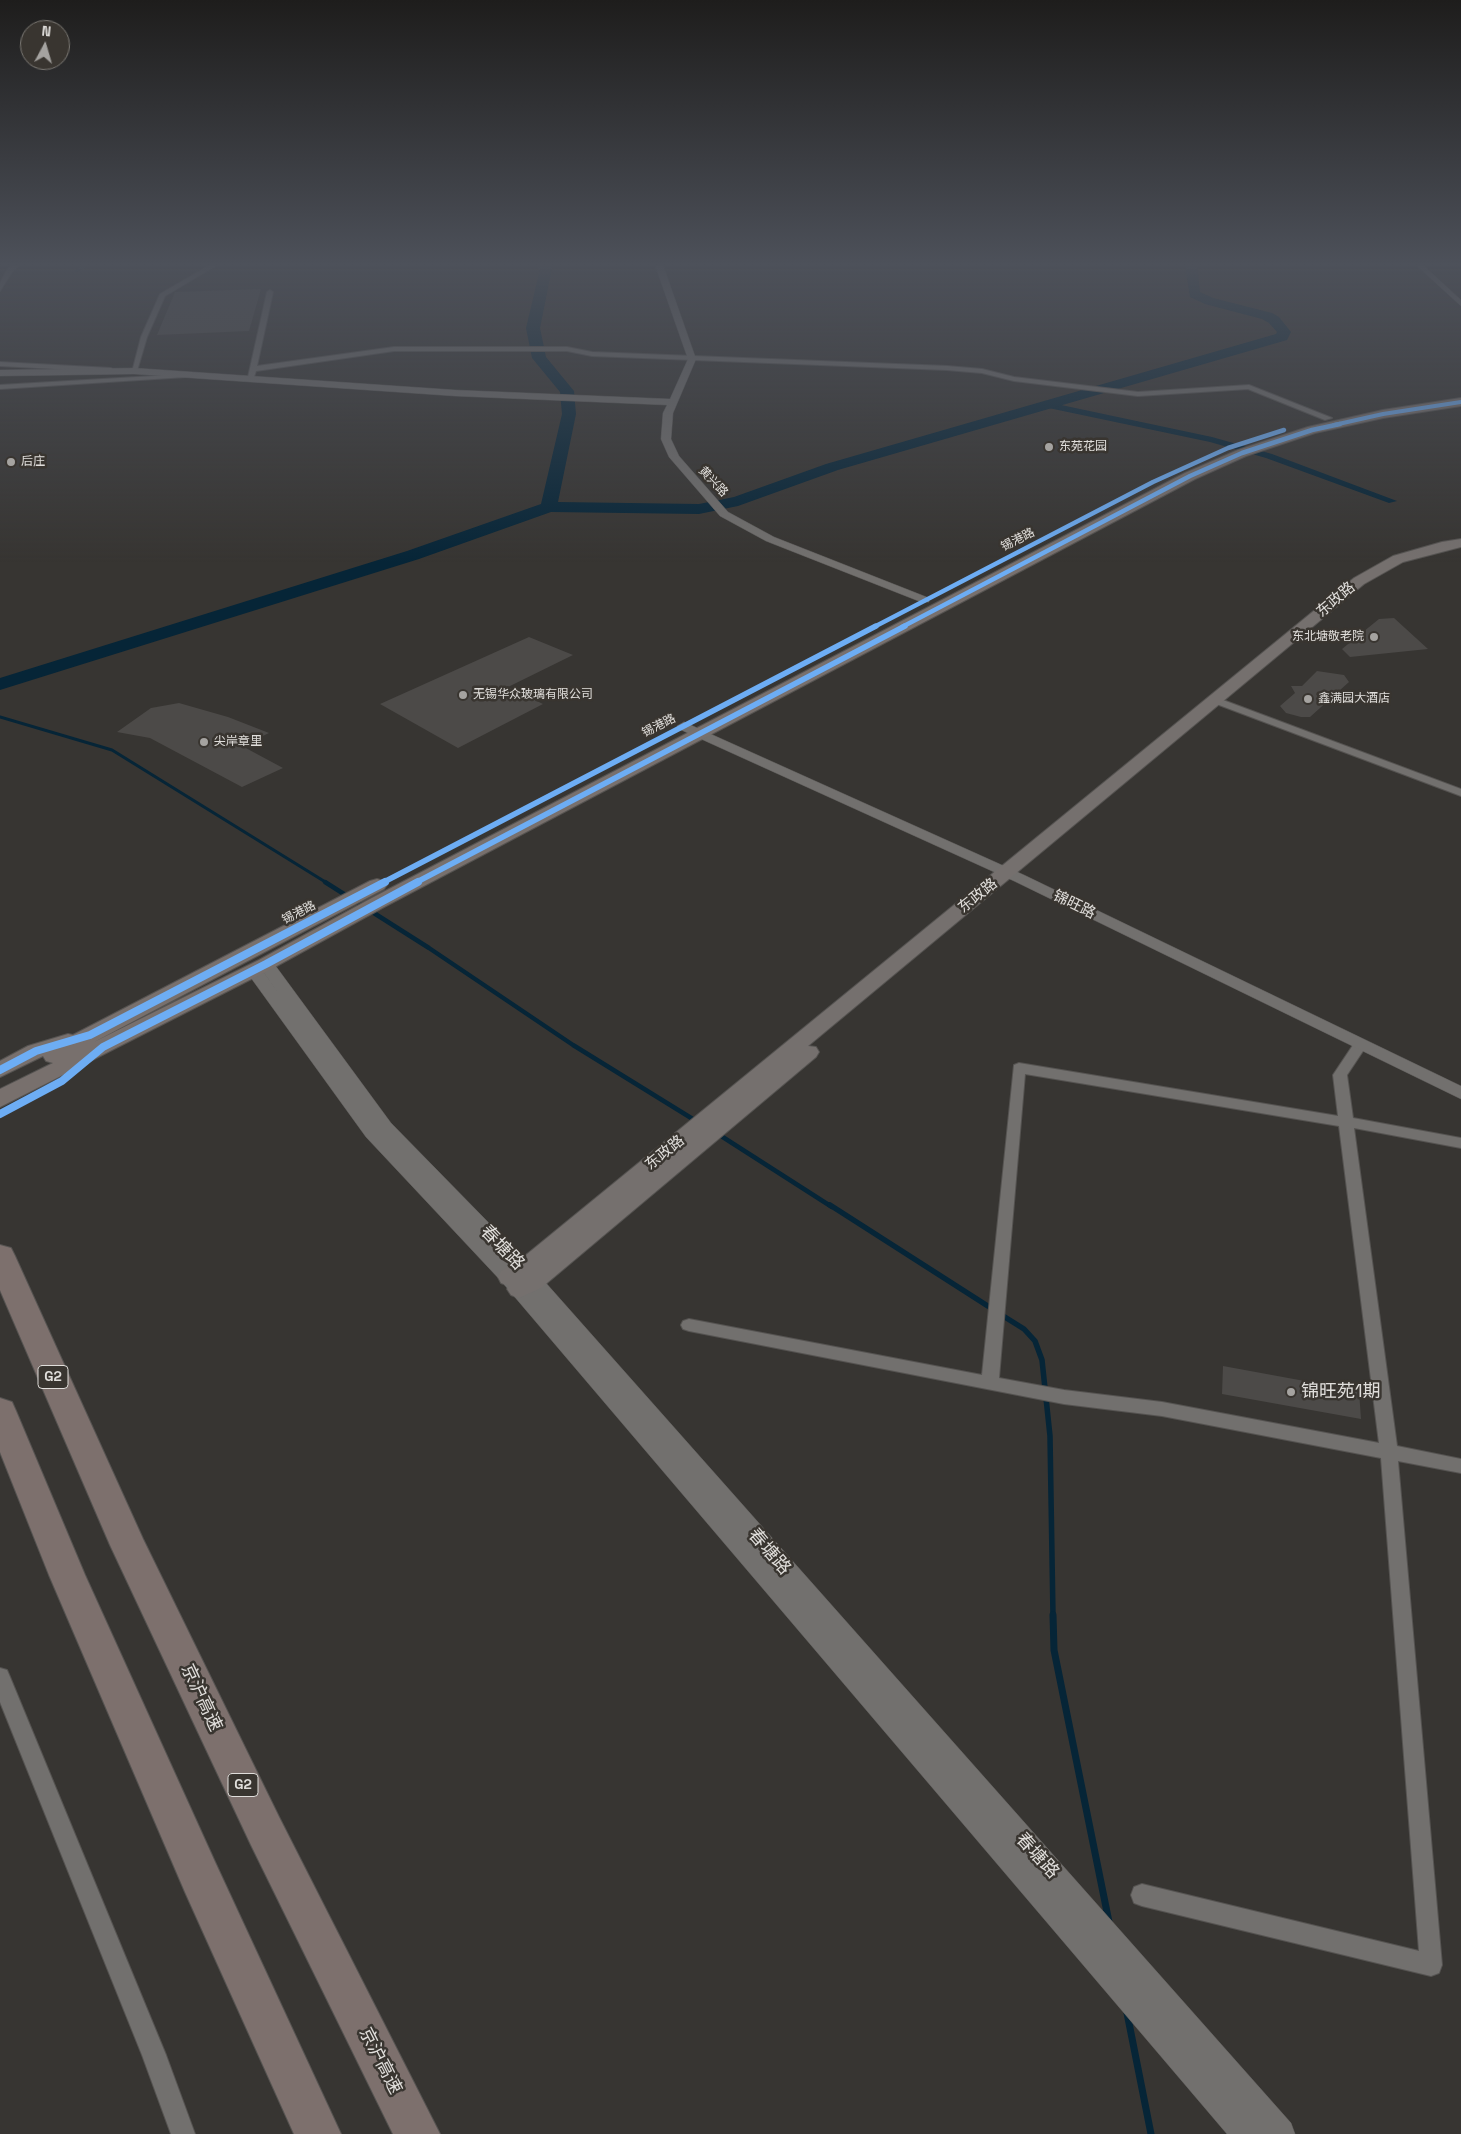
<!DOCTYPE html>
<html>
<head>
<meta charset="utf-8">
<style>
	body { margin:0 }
	#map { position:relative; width:1461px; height:2134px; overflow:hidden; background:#373532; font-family:"Space Grotesk",sans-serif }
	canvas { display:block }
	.north { position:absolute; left:20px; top:20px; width:50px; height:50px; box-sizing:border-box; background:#393530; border:1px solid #7c7974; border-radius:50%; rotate:6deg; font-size:14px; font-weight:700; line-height:20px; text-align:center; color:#e0dedb }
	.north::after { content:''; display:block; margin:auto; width:18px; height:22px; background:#a5a3a0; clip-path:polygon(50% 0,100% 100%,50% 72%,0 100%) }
</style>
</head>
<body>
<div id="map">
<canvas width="1461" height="2134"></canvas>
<div class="north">N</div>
</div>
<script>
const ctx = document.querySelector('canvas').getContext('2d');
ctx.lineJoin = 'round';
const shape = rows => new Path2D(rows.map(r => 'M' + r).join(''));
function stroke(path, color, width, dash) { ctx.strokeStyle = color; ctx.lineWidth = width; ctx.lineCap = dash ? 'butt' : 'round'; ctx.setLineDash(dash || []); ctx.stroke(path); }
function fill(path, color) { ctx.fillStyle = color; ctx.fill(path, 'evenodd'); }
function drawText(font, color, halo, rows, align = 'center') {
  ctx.font = font + ' "Space Grotesk","Noto Sans SC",sans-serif'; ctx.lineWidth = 5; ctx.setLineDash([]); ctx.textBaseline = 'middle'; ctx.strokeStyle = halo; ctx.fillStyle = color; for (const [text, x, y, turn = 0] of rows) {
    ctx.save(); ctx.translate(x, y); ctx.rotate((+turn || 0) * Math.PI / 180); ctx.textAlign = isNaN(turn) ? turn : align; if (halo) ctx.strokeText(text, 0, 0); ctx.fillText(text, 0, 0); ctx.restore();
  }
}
const streamFar4 = shape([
	[76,271,88,265]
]);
const streamFar3 = shape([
	[0,717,112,750,327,883]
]);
const streamFar2 = shape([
	[325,882,429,948,573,1045,696,1121],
	[718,1134,832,1207]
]);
const streamFar1 = shape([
	[830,1205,994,1310],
	[1000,1314,1024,1329,1035,1341,1042,1360,1050,1436,1053,1616]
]);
const stream = shape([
	[1053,1615,1054,1650,1109,1922],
	[1127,2013,1151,2134]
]);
const canal = shape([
	[1047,402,1212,437,1272,454,1397,501,1389,503,1266,458,1210,442,1044,407,1043,405,1047,402]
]);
const river = shape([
	[534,265,548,265,552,268,540,328,546,357,574,391,576,414,558,502,699,504,734,497,826,464,1276,334,1277,332,1269,323,1262,319,1205,304,1190,297,1185,265,1197,265,1200,292,1213,298,1272,313,1279,317,1291,332,1287,340,838,470,738,506,699,514,551,512,419,559,0,690,0,678,407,551,541,504,562,414,560,392,532,358,526,328,540,269,534,265]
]);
const building = shape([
	[261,289,249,331,157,335,175,292],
	[1394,618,1428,649,1350,657,1342,649,1379,619],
	[529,637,573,655,508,687,543,704,458,748,380,704],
	[1317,671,1344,675,1349,682,1310,717,1301,717,1286,713,1280,706,1295,693,1291,686,1302,686],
	[179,703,228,717,269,733,242,746,283,768,242,787,150,738,117,732,151,708],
	[1223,1366,1359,1391,1361,1419,1222,1394]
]);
const minor = shape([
	[13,265,19,265,12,272,0,291,0,283,7,270,13,265],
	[210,265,217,265,165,296,147,337,137,371,132,372,141,337,160,294,210,265],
	[270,290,273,292,257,366,394,347,567,347,592,352,947,366,982,369,1014,377,1138,392,1249,385,1332,418,1325,420,1248,389,1138,396,1014,381,982,373,947,370,592,356,567,351,394,351,256,371,254,377,251,379,248,377,267,292,270,290],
	[0,362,111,368,114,370,111,372,0,366,0,362],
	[188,374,186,377,0,389,0,385,188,374],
	[1215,697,1461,789,1461,796,1211,702,1210,700,1215,697],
	[1360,1041,1367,1045,1347,1075,1353,1118,1461,1138,1461,1148,1354,1128,1397,1446,1461,1459,1461,1473,1398,1461,1442,1965,1439,1973,1431,1976,1142,1906,1134,1903,1131,1895,1134,1887,1142,1884,1419,1951,1381,1458,1162,1416,1064,1404,689,1331,683,1329,681,1325,683,1321,689,1319,982,1375,1014,1065,1019,1063,1338,1116,1333,1075,1355,1042,1360,1041],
	[1025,1074,1339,1126,1379,1443,1162,1402,1064,1390,999,1378,1025,1074],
	[0,1668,7,1670,10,1677,166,2055,195,2134,171,2134,142,2055,0,1702,0,1668]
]);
const tertiary = shape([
	[655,265,663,265,696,359,673,413,671,439,679,456,728,512,774,537,929,598,929,602,921,602,766,541,720,516,669,457,661,439,663,413,667,405,455,396,134,374,0,376,0,370,134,368,455,390,670,399,688,359,655,265],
	[1416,265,1423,265,1461,300,1461,306,1416,265],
	[684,722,1024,875,1461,1086,1461,1099,1014,881,679,729,677,726,684,722],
	[266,959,272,961,391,1123,530,1265,1291,2123,1295,2134,1227,2134,502,1282,366,1137,246,971,248,967,254,966,260,967,283,1000,258,964,266,959]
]);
const secondary = shape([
	[1461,539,1461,547,1403,562,1364,584,808,1046,816,1047,819,1052,816,1057,541,1288,519,1298,511,1295,507,1289,509,1286,501,1283,498,1277,501,1271,515,1264,1354,578,1393,556,1442,542,1461,539]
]);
const primary = shape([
	[1461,398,1461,406,1383,418,1315,433,1246,456,1195,479,384,907,273,968,0,1107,0,1089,53,1063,46,1061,43,1056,0,1077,0,1061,28,1046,68,1034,73,1035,370,881,377,879,384,881,387,885,384,889,94,1042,259,960,370,899,1185,473,1238,450,1308,427,1383,410,1461,398]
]);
const motorway = shape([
	[0,1245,11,1248,15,1256,143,1539,279,1817,440,2134,393,2134,251,1845,110,1545,0,1290,0,1245],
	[0,1398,12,1402,16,1411,85,1575,215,1862,341,2134,294,2134,185,1892,49,1575,0,1452,0,1398]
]);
const cyclewayFar3 = shape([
	[1334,425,1383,414,1461,402]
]);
const cyclewayFar2 = shape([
	[874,627,1153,482,1228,448,1284,430],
	[902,627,1190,476,1242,453,1312,430,1340,424]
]);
const cyclewayFar1 = shape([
	[382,883,876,626],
	[415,883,905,626]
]);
const cycleway = shape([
	[0,1070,36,1051,90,1035,385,882],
	[0,1114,62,1081,103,1047,266,964,418,882]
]);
const markers = [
	[1049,447,5,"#a5a3a0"],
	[11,462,5,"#a5a3a0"],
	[1374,637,5,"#a5a3a0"],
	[463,695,5,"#a5a3a0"],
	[1308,699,5,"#a5a3a0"],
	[204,742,5,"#a5a3a0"],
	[1291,1392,5,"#a5a3a0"]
];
const farPoinames = [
	["东苑花园",1059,447],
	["后庄",21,462],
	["东北塘敬老院",1364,637,"right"],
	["无锡华众玻璃有限公司",473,695],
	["鑫满园大酒店",1318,699],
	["尖岸章里",214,742]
];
const farStreetnames = [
	["黄兴路",713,482,47],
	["锡港路",1018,540,-27],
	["锡港路",659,726,-27],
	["锡港路",299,913,-27]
];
const shields = [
	[53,1377,30],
	[243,1785,30]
];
const shieldNames = [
	["G2",53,1377],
	["G2",243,1785]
];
const streetNames = [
	["东政路",1336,600,-40],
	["东政路",978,896,-39],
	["锦旺路",1074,905,26],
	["东政路",665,1153,-39]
];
const nearStreetnames = [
	["春塘路",502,1248,46],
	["春塘路",769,1552,49],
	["京沪高速",201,1698,65],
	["春塘路",1037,1856,48],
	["京沪高速",380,2061,63]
];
const nearPoinames = [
	["锦旺苑1期",1301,1392]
];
stroke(streamFar4, '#062537', 2);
stroke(streamFar3, '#062537', 3);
stroke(streamFar2, '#062537', 4.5);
stroke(streamFar1, '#062537', 5.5);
stroke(stream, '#062537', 7);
fill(canal, '#062537');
fill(river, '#062537');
fill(building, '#4c4a48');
stroke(minor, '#555351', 2);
stroke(tertiary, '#555351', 1);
stroke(secondary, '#555351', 2);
stroke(primary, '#555351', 2);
stroke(motorway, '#555351', 2);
fill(minor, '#72706e');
fill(tertiary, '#72706e');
fill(secondary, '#75706e');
fill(primary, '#78706d');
fill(motorway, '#7d706d');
stroke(cyclewayFar3, '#6dadf4', 4);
stroke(cyclewayFar2, '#6dadf4', 4.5);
stroke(cyclewayFar1, '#6dadf4', 5.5);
stroke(cycleway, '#6dadf4', 8);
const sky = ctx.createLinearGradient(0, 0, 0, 563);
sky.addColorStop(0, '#1e1d1c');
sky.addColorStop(0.47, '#4d515a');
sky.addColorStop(1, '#4d515a00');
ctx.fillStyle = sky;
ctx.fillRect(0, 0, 1461, 563);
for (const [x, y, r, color] of markers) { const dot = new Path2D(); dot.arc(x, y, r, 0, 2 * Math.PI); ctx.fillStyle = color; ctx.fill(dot); stroke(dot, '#393530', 2); }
drawText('12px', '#e0dedb', '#393530', farPoinames, 'left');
drawText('12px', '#e0dedb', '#393530', farStreetnames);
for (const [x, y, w] of shields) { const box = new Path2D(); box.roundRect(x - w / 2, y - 11.5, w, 23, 4); ctx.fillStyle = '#393530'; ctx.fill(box); stroke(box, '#e0dedb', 1); }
drawText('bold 14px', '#e0dedb', null, shieldNames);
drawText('15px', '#e0dedb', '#393530', streetNames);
drawText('18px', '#e0dedb', '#393530', nearStreetnames);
drawText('18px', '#e0dedb', '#393530', nearPoinames, 'left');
</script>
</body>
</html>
